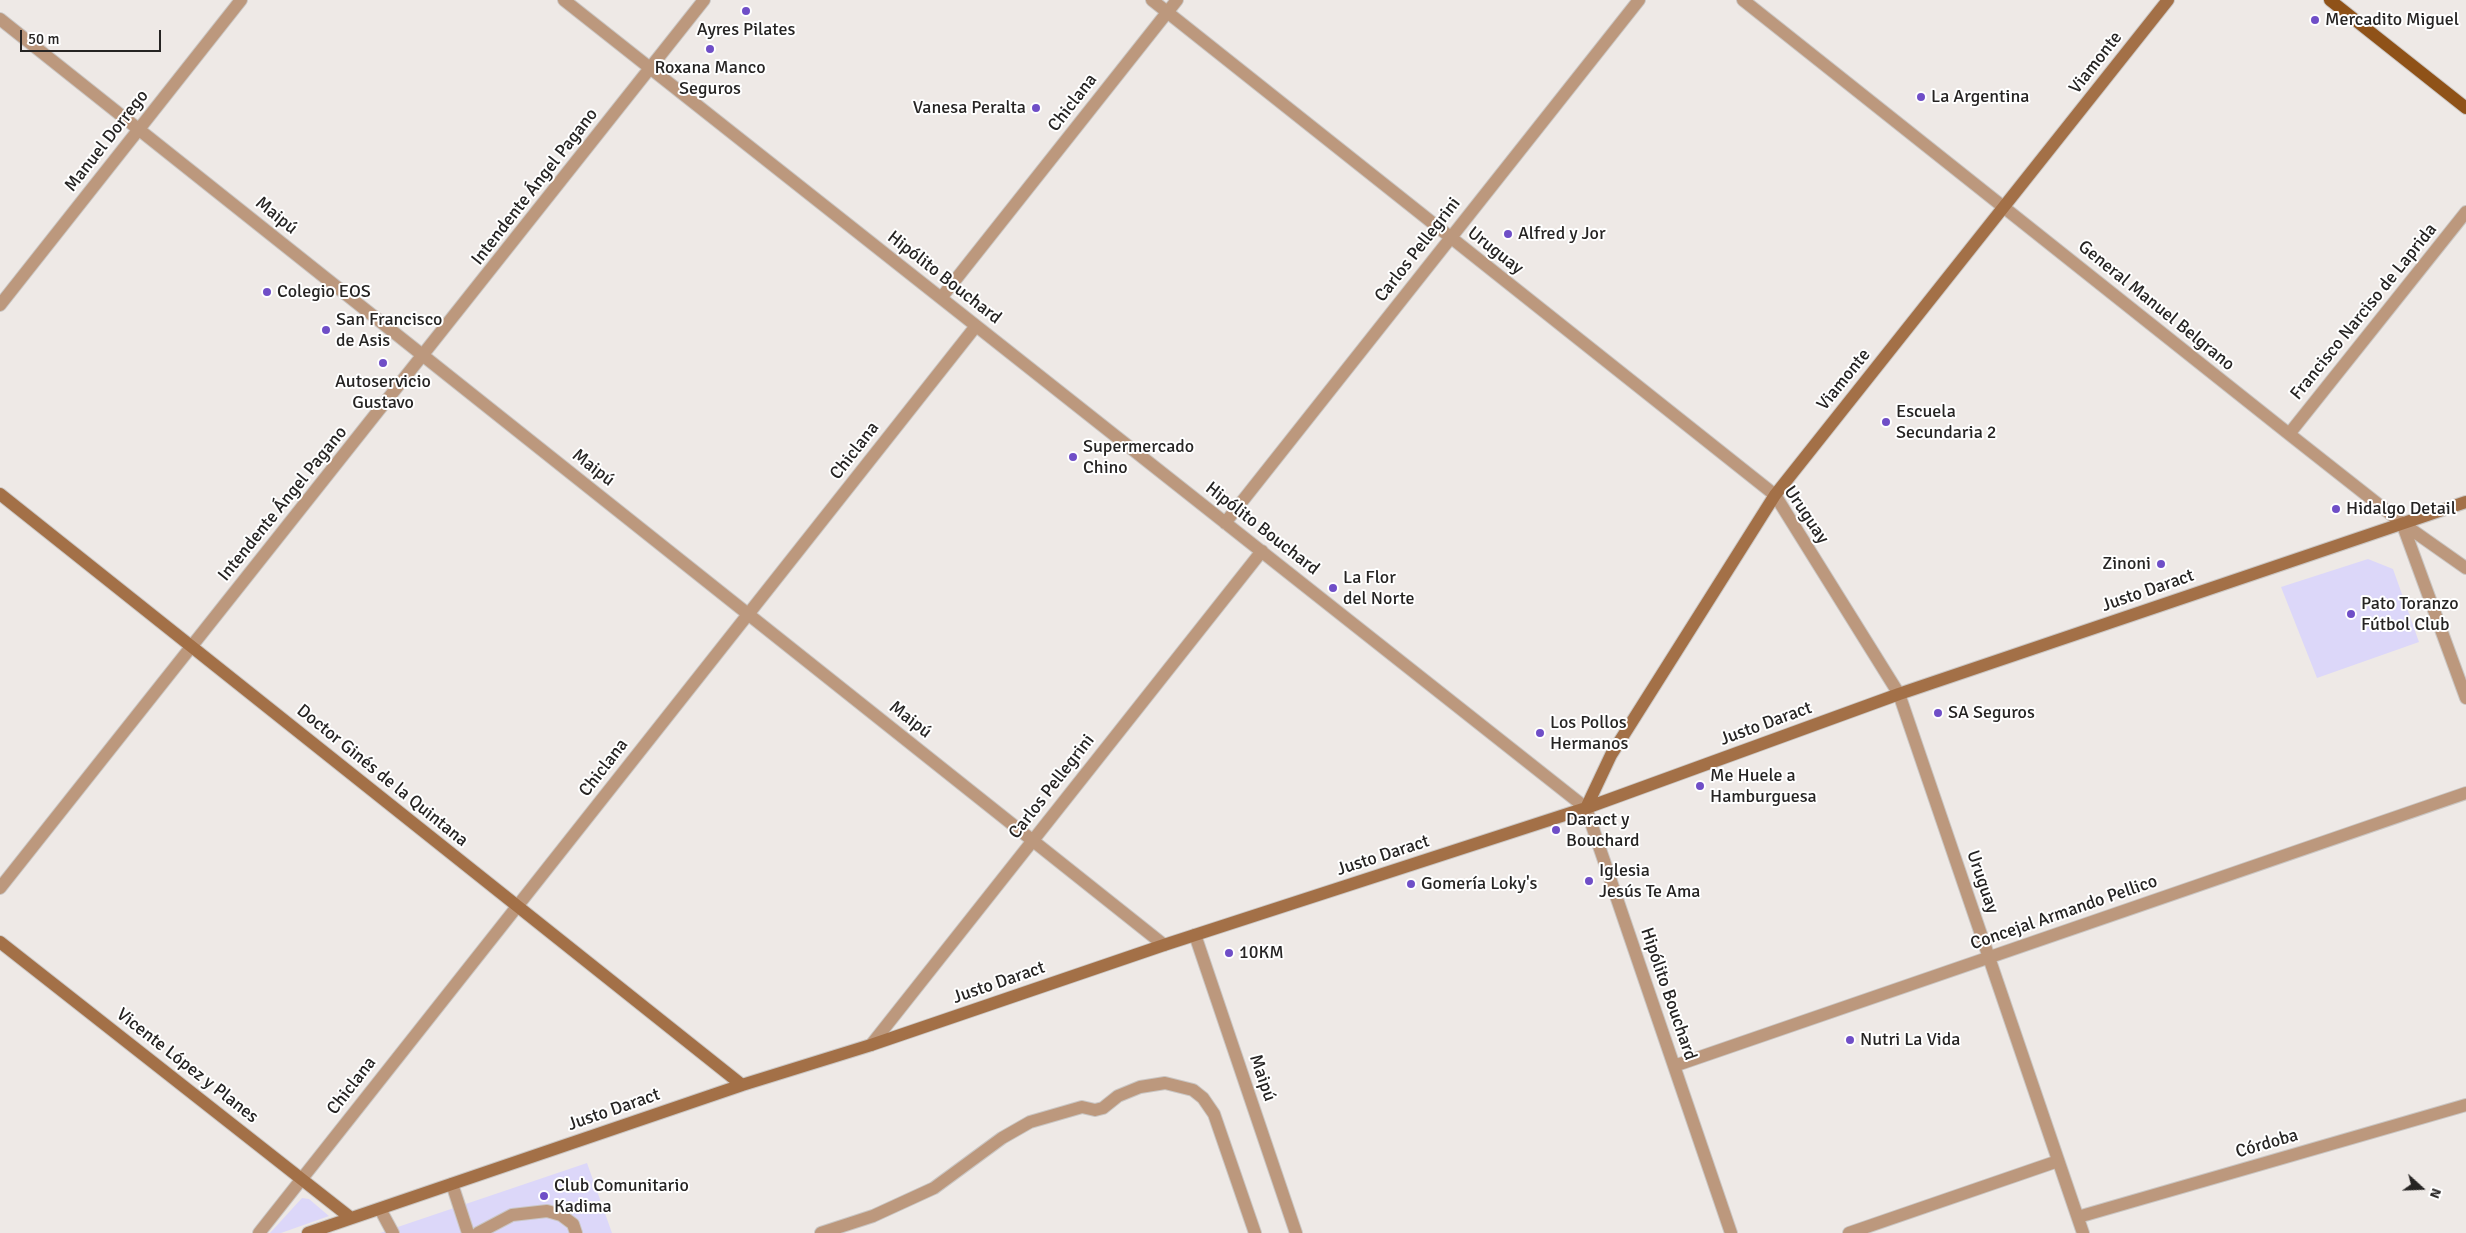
<!DOCTYPE html>
<html>
<head>
<meta charset="utf-8">
<style>
	body { margin:0 }
	#map { position:relative; width:2466px; height:1233px; overflow:hidden; background:#eee9e6; font-family:Signika,sans-serif }
	canvas { display:block }
	.north { position:absolute; left:2396px; top:1163px; width:50px; height:50px; -webkit-text-stroke:4px #fff; paint-order:stroke; rotate:110deg; font-size:14px; font-weight:700; line-height:20px; text-align:center; color:#262423 }
	.north::after { content:''; display:block; margin:auto; width:18px; height:22px; background:#262423; clip-path:polygon(50% 0,100% 100%,50% 72%,0 100%) }
	.scale { position:absolute; left:20px; top:30px; width:141px; height:22px; box-sizing:border-box; border:2px solid #262423; border-top:0; padding-left:6px; font-size:15px; line-height:18px; white-space:nowrap; color:#262423; -webkit-text-stroke:4px #fff; paint-order:stroke }
</style>
</head>
<body>
<div id="map">
<canvas width="2466" height="1233"></canvas>
<div class="north">N</div>
<div class="scale">50 m</div>
</div>
<script>
const ctx = document.querySelector('canvas').getContext('2d');
ctx.lineJoin = 'round';
function fill(path, color) { ctx.fillStyle = color; ctx.fill(path, 'evenodd'); }
const shape = rows => new Path2D(rows.map(r => 'M' + r).join(''));
function stroke(path, color, width, dash) { ctx.strokeStyle = color; ctx.lineWidth = width; ctx.lineCap = dash ? 'butt' : 'round'; ctx.setLineDash(dash || []); ctx.stroke(path); }
function drawText(font, color, halo, rows, align = 'center') {
  ctx.font = font + ' Signika,sans-serif'; ctx.lineWidth = 4; ctx.setLineDash([]); ctx.textBaseline = 'middle'; ctx.strokeStyle = halo; ctx.fillStyle = color; for (const [text, x, y, turn = 0] of rows) {
    ctx.save(); ctx.translate(x, y); ctx.rotate((+turn || 0) * Math.PI / 180); ctx.textAlign = isNaN(turn) ? turn : align; if (halo) ctx.strokeText(text, 0, 0); ctx.fillText(text, 0, 0); ctx.restore();
  }
}
const green = shape([
	[2368,559,2393,569,2419,642,2317,678,2281,587],
	[587,1163,612,1233,380,1233],
	[302,1198,309,1199,329,1216,281,1233,270,1233]
]);
const street = shape([
	[564,0,1586,808,1731,1233],
	[1152,0,1775,495,1899,694,2083,1233],
	[1743,0,2289,434,2402,523,2466,568],
	[0,19,1164,945],
	[941,298,1177,0],
	[0,305,241,0],
	[2289,434,2466,212],
	[1225,523,1639,0],
	[2402,523,2466,698],
	[0,888,704,0],
	[1195,935,1296,1233],
	[871,1045,1262,551],
	[1674,1066,2466,793],
	[452,1184,468,1233],
	[380,1209,393,1233],
	[2078,1217,2466,1105],
	[259,1233,976,326],
	[478,1233,512,1215,547,1211,561,1215,573,1224,576,1233],
	[821,1233,873,1216,934,1188,1002,1138,1030,1122,1082,1107,1095,1110,1103,1108,1118,1096,1140,1087,1165,1083,1193,1090,1203,1098,1214,1114,1255,1233],
	[1849,1233,2058,1161]
]);
const secondary = shape([
	[0,494,742,1085],
	[1586,808,1611,755,1775,495,2168,0],
	[0,942,351,1218],
	[308,1233,742,1085,871,1045,1164,945,1586,808,1899,694,2466,502]
]);
const primary = shape([
	[2330,0,2466,108]
]);
const markers = [
	[746,11,5,"#6f4ec7"],
	[2315,20,5,"#6f4ec7"],
	[710,49,5,"#6f4ec7"],
	[1921,97,5,"#6f4ec7"],
	[1036,108,5,"#6f4ec7"],
	[1508,234,5,"#6f4ec7"],
	[267,292,5,"#6f4ec7"],
	[326,330,5,"#6f4ec7"],
	[383,363,5,"#6f4ec7"],
	[1886,422,5,"#6f4ec7"],
	[1073,457,5,"#6f4ec7"],
	[2336,509,5,"#6f4ec7"],
	[2161,564,5,"#6f4ec7"],
	[1333,588,5,"#6f4ec7"],
	[2351,614,5,"#6f4ec7"],
	[1938,713,5,"#6f4ec7"],
	[1540,733,5,"#6f4ec7"],
	[1700,786,5,"#6f4ec7"],
	[1556,830,5,"#6f4ec7"],
	[1589,881,5,"#6f4ec7"],
	[1411,884,5,"#6f4ec7"],
	[1229,953,5,"#6f4ec7"],
	[1850,1040,5,"#6f4ec7"],
	[544,1196,5,"#6f4ec7"]
];
const poiNames = [
	["Mercadito Miguel",2325,20],
	["Ayres Pilates",746,30,"center"],
	["Roxana Manco",710,68,"center"],
	["Seguros",710,89,"center"],
	["La Argentina",1931,97],
	["Vanesa Peralta",1026,108,"right"],
	["Alfred y Jor",1518,234],
	["Colegio EOS",277,292],
	["San Francisco",336,320],
	["de Asis",336,341],
	["Autoservicio",383,382,"center"],
	["Gustavo",383,403,"center"],
	["Escuela",1896,412],
	["Secundaria 2",1896,433],
	["Supermercado",1083,447],
	["Chino",1083,468],
	["Hidalgo Detail",2346,509],
	["Zinoni",2151,564,"right"],
	["La Flor",1343,578],
	["del Norte",1343,599],
	["Pato Toranzo",2361,604],
	["Fútbol Club",2361,625],
	["SA Seguros",1948,713],
	["Los Pollos",1550,723],
	["Hermanos",1550,744],
	["Me Huele a",1710,776],
	["Hamburguesa",1710,797],
	["Daract y",1566,820],
	["Bouchard",1566,841],
	["Iglesia",1599,871],
	["Jesús Te Ama",1599,892],
	["Gomería Loky's",1421,884],
	["10KM",1239,953],
	["Nutri La Vida",1860,1040],
	["Club Comunitario",554,1186],
	["Kadima",554,1207]
];
const streetNames = [
	["Viamonte",2096,63,-52],
	["Chiclana",1073,103,-52],
	["Manuel Dorrego",107,141,-52],
	["Intendente Ángel Pagano",535,187,-52],
	["Maipú",276,216,39],
	["Carlos Pellegrini",1418,250,-52],
	["Uruguay",1495,251,38],
	["Hipólito Bouchard",944,278,38],
	["General Manuel Belgrano",2156,306,39],
	["Francisco Narciso de Laprida",2364,312,-51],
	["Viamonte",1844,380,-51],
	["Chiclana",855,451,-52],
	["Maipú",593,468,38],
	["Intendente Ángel Pagano",283,504,-51],
	["Uruguay",1806,515,56],
	["Hipólito Bouchard",1262,529,38],
	["Justo Daract",2148,591,-19],
	["Maipú",910,720,38],
	["Justo Daract",1766,724,-20],
	["Chiclana",604,768,-52],
	["Doctor Ginés de la Quintana",382,776,39],
	["Carlos Pellegrini",1052,787,-52],
	["Justo Daract",1383,856,-18],
	["Uruguay",1982,882,71],
	["Concejal Armando Pellico",2064,913,-19],
	["Justo Daract",999,983,-19],
	["Hipólito Bouchard",1668,994,71],
	["Vicente López y Planes",187,1066,38],
	["Maipú",1262,1078,71],
	["Chiclana",352,1086,-52],
	["Justo Daract",614,1110,-19],
	["Córdoba",2267,1144,-16]
];
fill(green, '#dcd7f9');
stroke(street, '#cac6c3', 14);
stroke(secondary, '#cac6c3', 14);
stroke(primary, '#cac6c3', 14);
stroke(street, '#bc987d', 12);
stroke(secondary, '#a37047', 12);
stroke(primary, '#8f5218', 12);
for (const [x, y, r, color] of markers) { const dot = new Path2D(); dot.arc(x, y, r, 0, 2 * Math.PI); ctx.fillStyle = color; ctx.fill(dot); stroke(dot, '#fff', 2); }
drawText('18px', '#262423', '#fff', poiNames, 'left');
drawText('18px', '#262423', '#fff', streetNames);
</script>
</body>
</html>
